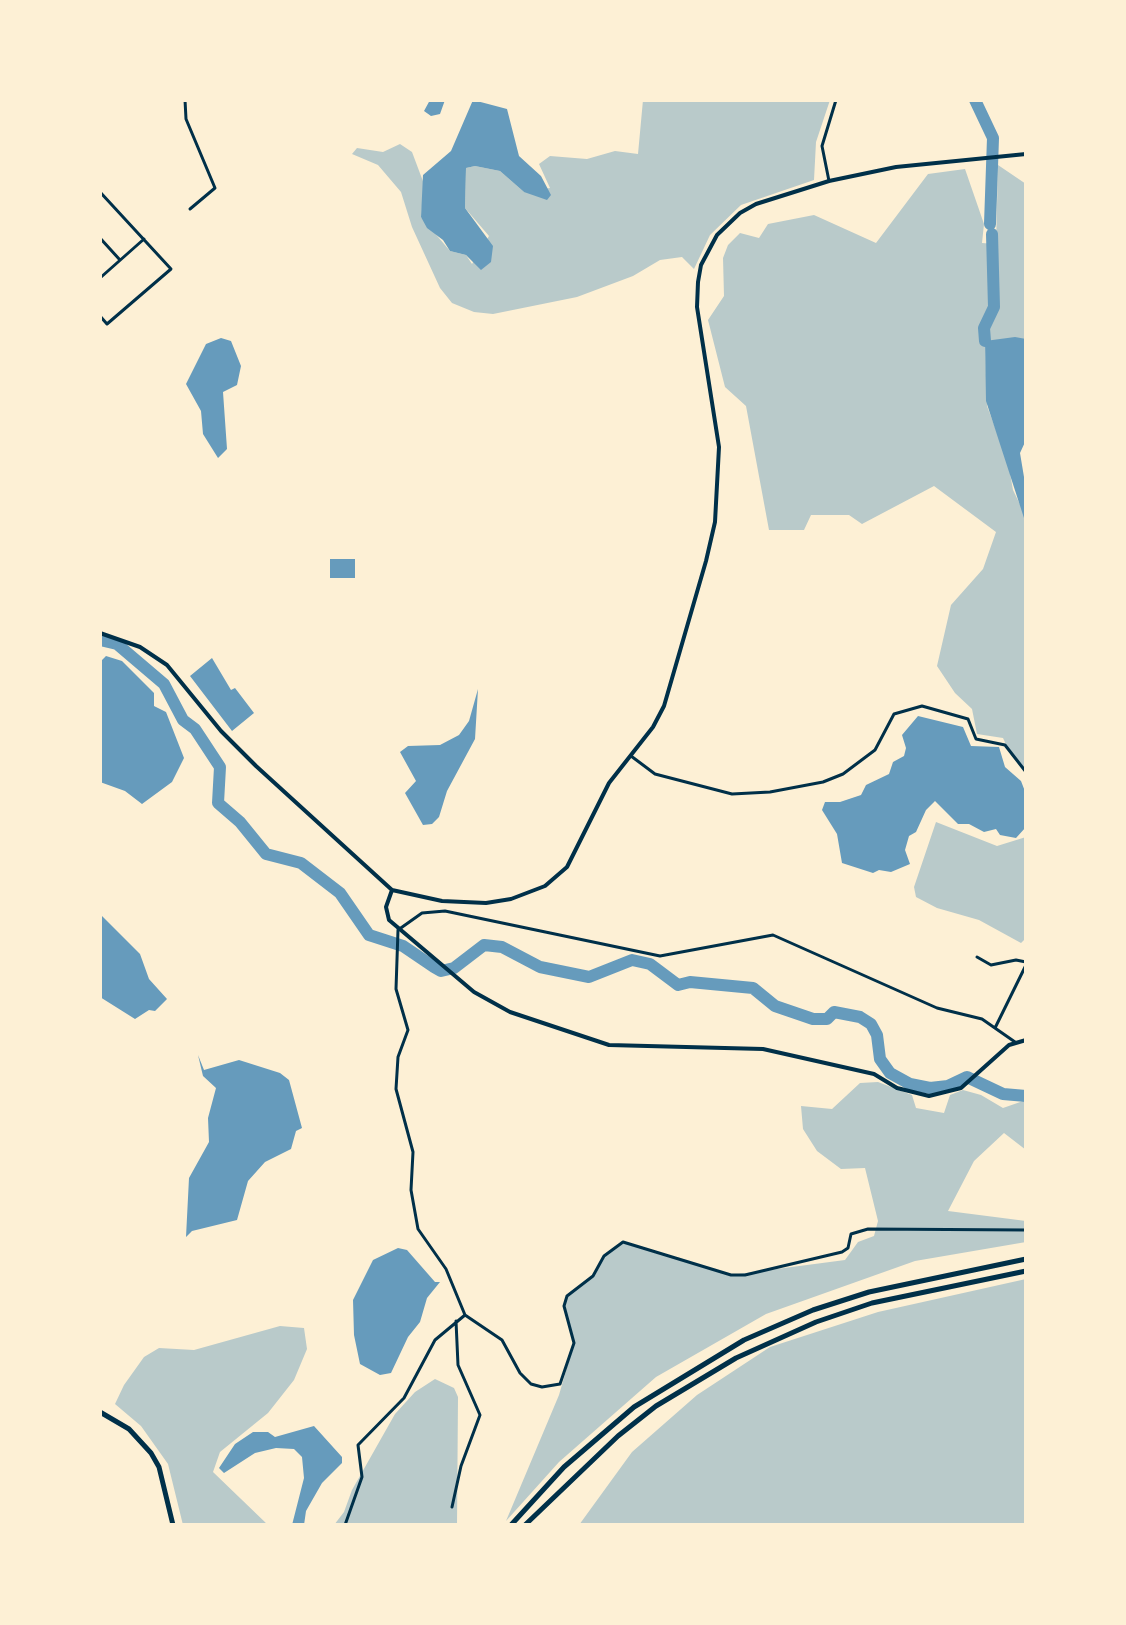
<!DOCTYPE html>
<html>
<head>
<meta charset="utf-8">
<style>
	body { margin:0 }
	#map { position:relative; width:1126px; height:1625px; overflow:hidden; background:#fdf0d5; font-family:Raleway,sans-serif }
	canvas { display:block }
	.frame { position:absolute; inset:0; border:102px solid #fdf0d5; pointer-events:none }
</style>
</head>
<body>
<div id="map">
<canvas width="1126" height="1625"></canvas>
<div class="frame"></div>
</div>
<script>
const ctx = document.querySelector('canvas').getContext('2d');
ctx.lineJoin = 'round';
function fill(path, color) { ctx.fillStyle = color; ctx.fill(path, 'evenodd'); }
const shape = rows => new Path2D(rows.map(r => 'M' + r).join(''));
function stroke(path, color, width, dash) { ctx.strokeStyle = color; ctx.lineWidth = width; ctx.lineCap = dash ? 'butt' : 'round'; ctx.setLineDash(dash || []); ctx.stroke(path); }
const green = shape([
	[643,100,830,100,816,142,814,180,741,205,710,235,694,269,682,257,660,260,633,276,577,297,493,314,474,312,452,303,440,288,412,227,401,192,378,165,352,154,357,148,383,152,400,144,412,152,424,184,421,217,450,251,466,255,472,264,489,236,465,208,466,168,475,166,500,171,524,192,550,188,539,164,550,156,587,159,615,151,638,154],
	[998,165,1026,184,1026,339,985,344,987,406,1008,462,1013,490,1026,517,1026,771,1011,755,1003,738,977,734,972,709,955,693,937,666,951,605,983,569,996,532,934,486,862,524,849,515,811,515,804,530,769,530,746,406,725,387,708,320,724,296,723,258,728,245,740,233,759,238,768,224,814,215,876,243,928,174,965,169,984,224,982,243,996,244],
	[936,822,997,846,1026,837,1026,938,1021,943,979,920,937,908,916,897,914,887],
	[878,1082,912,1095,916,1108,944,1113,950,1095,963,1090,981,1095,1003,1108,1026,1100,1026,1150,1004,1133,974,1161,948,1211,1026,1221,1026,1242,915,1261,766,1314,656,1377,559,1462,506,1521,559,1395,574,1343,564,1306,567,1296,593,1276,604,1256,623,1242,731,1275,845,1260,858,1242,874,1236,878,1221,865,1168,841,1169,817,1151,803,1129,801,1106,832,1109,860,1083],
	[1026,1279,1026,1525,579,1525,632,1452,697,1395,770,1347,878,1312],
	[280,1326,304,1328,307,1349,294,1380,268,1413,220,1452,213,1472,268,1525,183,1525,168,1464,141,1426,115,1404,124,1385,144,1357,159,1348,194,1350],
	[435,1379,454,1388,458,1397,457,1525,334,1525,344,1512,352,1490,395,1414,415,1392]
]);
const water = shape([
	[430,100,445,100,440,114,431,116,424,111],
	[473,100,507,109,519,156,541,176,551,195,547,200,524,192,500,171,475,166,466,168,465,208,493,246,491,262,481,270,466,255,450,251,443,240,427,228,421,217,423,175,451,151],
	[1015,337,1026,339,1026,440,1020,453,1026,489,1026,517,1024,518,986,401,985,341],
	[221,338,231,341,241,366,237,385,223,392,227,449,218,458,203,434,201,411,186,384,206,344],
	[330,559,355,559,355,578,330,578],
	[106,656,122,661,154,693,154,706,166,712,184,758,172,782,142,804,125,791,100,782,100,662],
	[212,658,231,690,235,688,254,713,232,731,190,676],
	[478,689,475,739,447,791,439,817,432,824,423,825,405,793,416,781,400,752,408,746,440,745,459,735,469,721],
	[918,716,963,727,971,746,999,747,1005,767,1021,781,1026,794,1026,827,1016,838,1000,835,996,829,984,832,969,824,958,824,935,801,926,810,916,832,909,836,905,850,910,864,891,872,879,870,873,873,842,863,837,834,822,810,825,802,840,802,861,795,866,785,889,774,893,762,904,756,906,748,902,735],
	[100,914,140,954,149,979,167,999,155,1011,149,1010,135,1019,100,997],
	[198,1055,204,1070,239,1060,280,1073,289,1080,302,1128,296,1131,291,1149,265,1162,248,1181,237,1220,192,1231,186,1237,189,1178,209,1142,208,1118,216,1088,203,1076],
	[398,1248,407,1250,435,1282,440,1282,427,1298,420,1322,408,1337,391,1373,380,1375,360,1364,354,1335,353,1300,373,1260],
	[314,1426,342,1457,342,1463,322,1483,306,1511,304,1525,292,1525,304,1478,302,1457,294,1449,276,1448,255,1453,224,1473,219,1468,235,1444,253,1432,268,1432,275,1437]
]);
const river = shape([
	[975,100,993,138,990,224],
	[985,341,984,328,994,307,992,234],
	[100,640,117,644,164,684,183,720,195,729,220,767,218,803,240,822,266,854,301,863,340,893,369,935,403,946,434,967,441,971,454,968,484,945,502,947,540,967,589,977,632,960,650,964,678,985,690,982,753,988,775,1006,813,1019,827,1019,834,1012,860,1017,871,1024,877,1035,880,1059,890,1073,910,1084,930,1088,948,1086,967,1077,1003,1094,1026,1096]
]);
const minor = shape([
	[185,100,186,119,215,188,190,209],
	[829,181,822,146,836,100],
	[100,192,171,269,107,324,100,316],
	[100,238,120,260],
	[100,278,144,239],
	[631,756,655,774,732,794,770,792,823,782,843,774,875,750,894,714,922,706,968,719,976,739,1005,745,1026,772],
	[977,957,991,965,1016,960,1026,962],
	[995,1028,1026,965],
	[1015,1042,982,1019,937,1008,773,935,660,956,445,911,422,913,398,930,396,989,408,1030,398,1057,396,1089,413,1152,411,1190,418,1229,446,1269,465,1315,502,1340,520,1373,531,1384,542,1387,560,1384,574,1343,564,1306,567,1296,593,1276,604,1256,623,1242,731,1275,745,1275,842,1252,848,1248,851,1234,868,1229,1026,1230],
	[452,1507,461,1466,480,1415,458,1365,456,1321],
	[345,1525,362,1477,358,1445,404,1398,435,1340,465,1315]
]);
const tertiary = shape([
	[100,633,140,647,167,665,221,731,256,766,392,890,442,901,486,903,511,899,545,886,567,867,609,783,653,727,664,706,706,561,715,522,719,447,697,307,698,282,701,265,717,235,740,213,756,204,829,181,896,167,1026,154],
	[392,890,386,907,389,920,474,992,510,1012,609,1045,763,1049,874,1074,897,1088,929,1096,961,1088,1009,1045,1026,1040]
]);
const primary = shape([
	[100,1412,129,1429,151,1453,159,1467,173,1525]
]);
const motorway = shape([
	[511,1525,564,1467,634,1407,744,1340,813,1310,869,1292,1026,1259],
	[525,1525,618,1436,656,1406,736,1358,816,1322,872,1303,1026,1271]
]);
fill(green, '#b9caca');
fill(water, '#669bbc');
stroke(river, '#669bbc', 12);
stroke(minor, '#003049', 3);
stroke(tertiary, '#003049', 4);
stroke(primary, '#003049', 5);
stroke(motorway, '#003049', 5);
</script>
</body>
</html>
